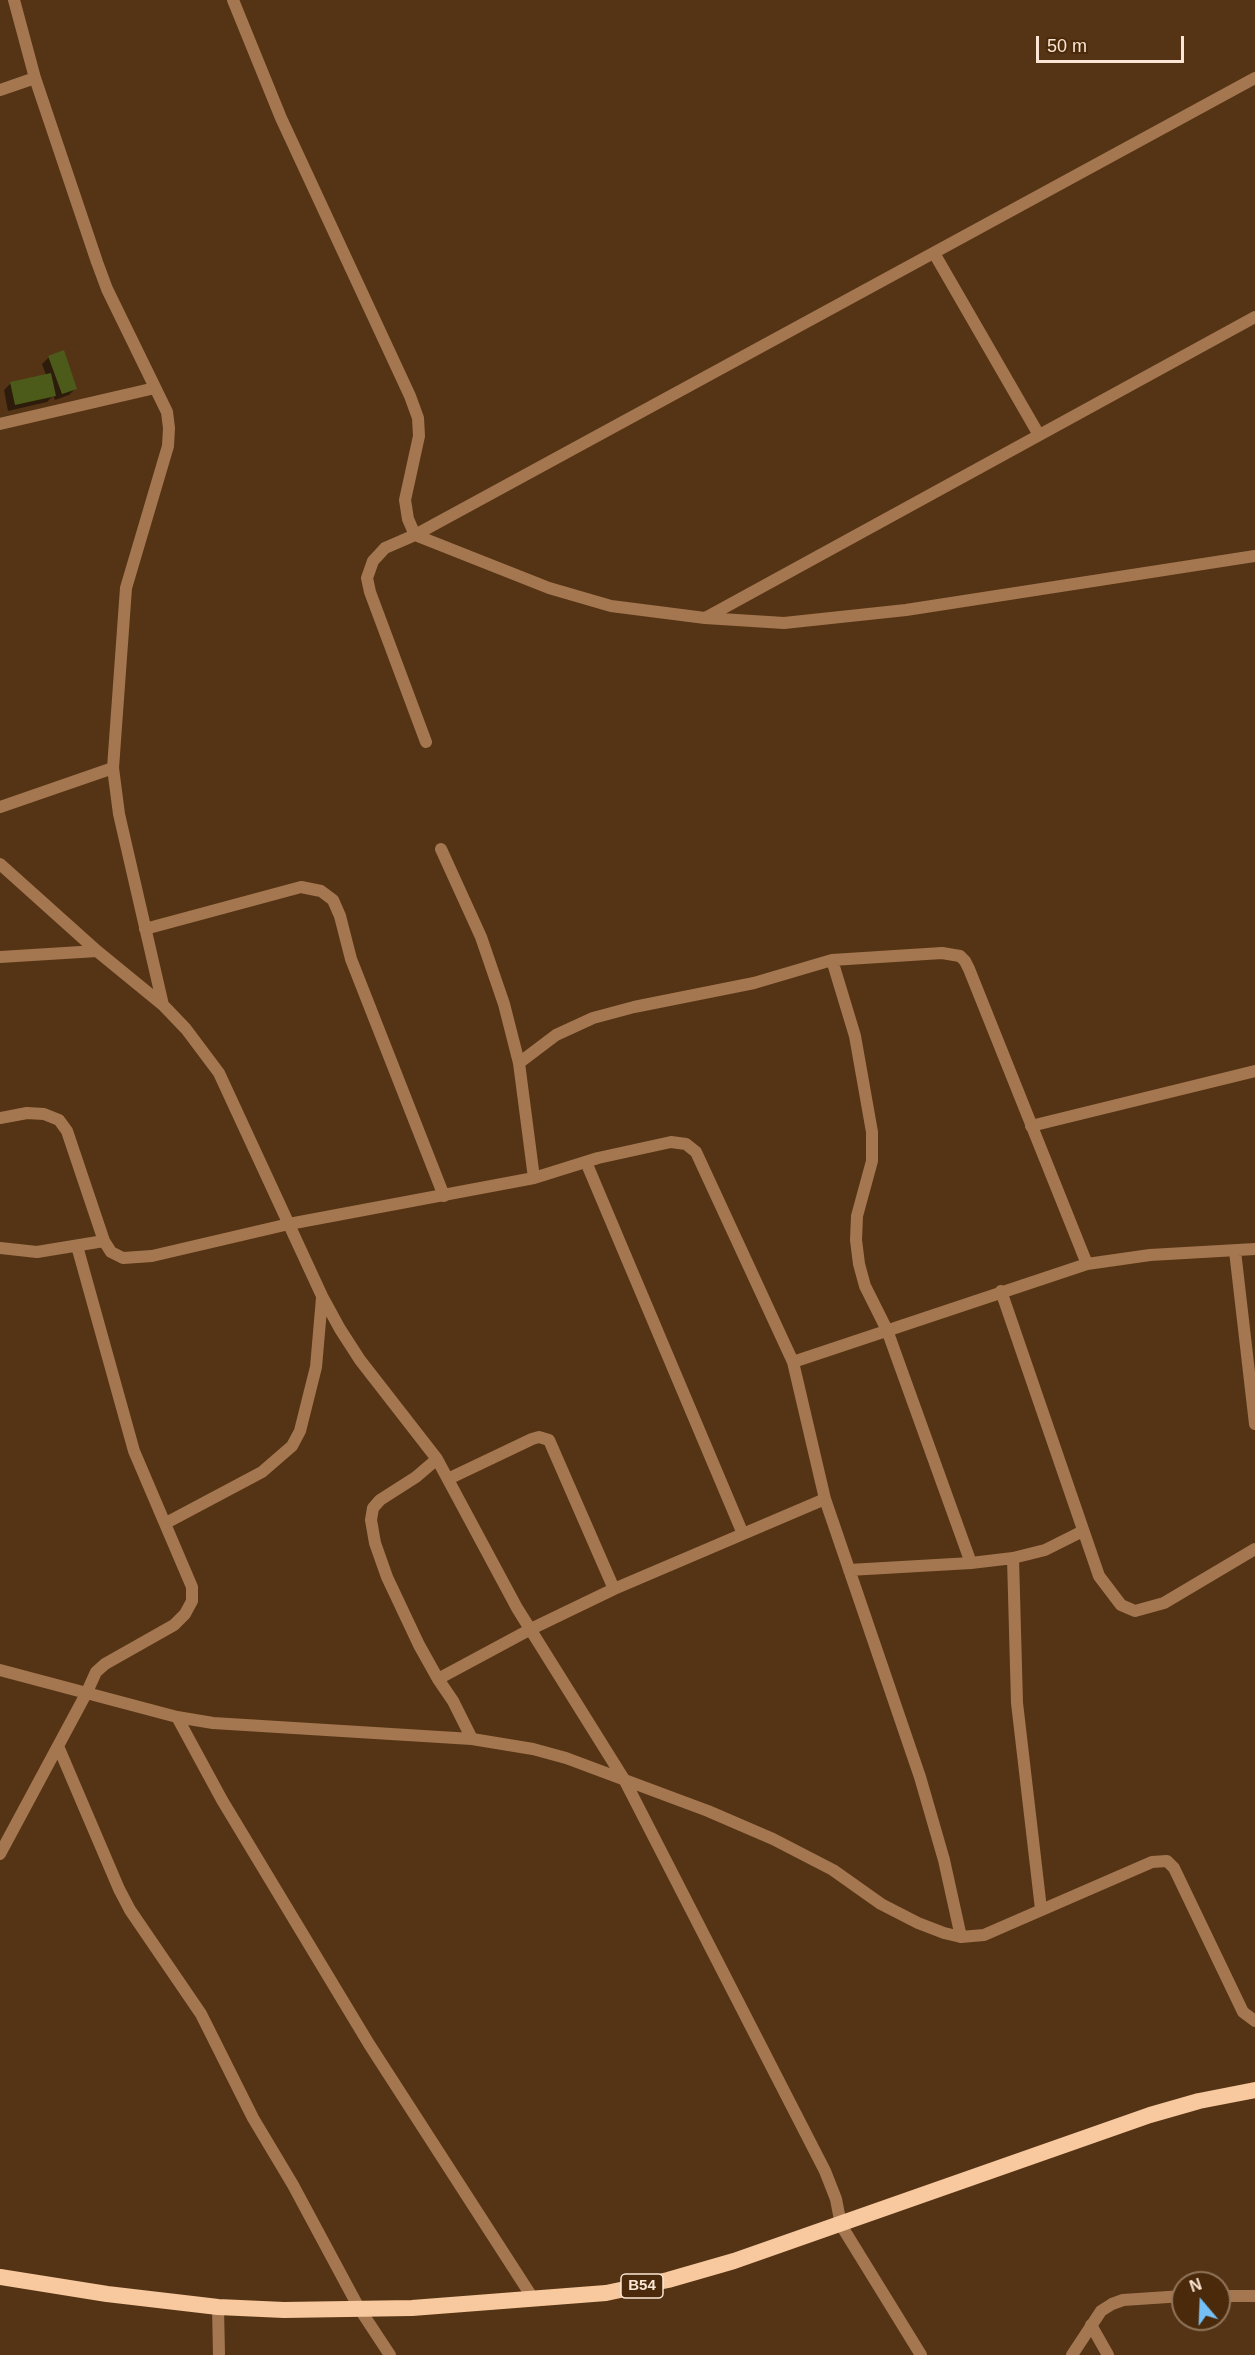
<!DOCTYPE html>
<html>
<head>
<meta charset="utf-8">
<style>
	body { margin:0 }
	#map { position:relative; width:1255px; height:2355px; overflow:hidden; background:#553415; font-family:Arial,sans-serif }
	canvas { display:block }
	.north { position:absolute; left:1171px; top:2271px; width:60px; height:60px; box-sizing:border-box; background:#4a2a0a; border:2px solid #91755b; border-radius:50%; rotate:341deg; font-size:16px; font-weight:700; line-height:24px; text-align:center; color:#fbe6d5 }
	.north::after { content:''; display:block; margin:auto; width:21px; height:27px; background:#75c0f6; clip-path:polygon(50% 0,100% 100%,50% 72%,0 100%) }
	.scale { position:absolute; left:1036px; top:36px; width:148px; height:27px; box-sizing:border-box; border:3px solid #fbe6d5; border-top:0; padding-left:8px; font-size:18px; line-height:21px; white-space:nowrap; color:#fbe6d5; -webkit-text-stroke:4px #4a2a0a; paint-order:stroke }
</style>
</head>
<body>
<div id="map">
<canvas width="1255" height="2355"></canvas>
<div class="north">N</div>
<div class="scale">50 m</div>
</div>
<script>
const ctx = document.querySelector('canvas').getContext('2d');
ctx.lineJoin = 'round';
function fill(path, color) { ctx.fillStyle = color; ctx.fill(path, 'evenodd'); }
const shape = rows => new Path2D(rows.map(r => 'M' + r).join(''));
function stroke(path, color, width, dash) { ctx.strokeStyle = color; ctx.lineWidth = width; ctx.lineCap = dash ? 'butt' : 'round'; ctx.setLineDash(dash || []); ctx.stroke(path); }
function drawText(font, color, halo, rows, align = 'center') {
  ctx.font = font + ' Arial,sans-serif'; ctx.lineWidth = 4.5; ctx.setLineDash([]); ctx.textBaseline = 'middle'; ctx.strokeStyle = halo; ctx.fillStyle = color; for (const [text, x, y, turn = 0] of rows) {
    ctx.save(); ctx.translate(x, y); ctx.rotate((+turn || 0) * Math.PI / 180); ctx.textAlign = isNaN(turn) ? turn : align; if (halo) ctx.strokeText(text, 0, 0); ctx.fillText(text, 0, 0); ctx.restore();
  }
}
const shadow = shape([
	[49,357,76,388,69,395,55,400,53,396,47,402,8,411,4,390,11,383,46,375,42,364]
]);
const building = shape([
	[64,350,77,389,62,394,48,356],
	[51,373,56,396,15,405,10,382]
]);
const minor = shape([
	[233,0,281,118,410,396,418,418,419,436,405,500,408,519,415,535,549,588,611,606,705,618,784,623,906,610,1255,556],
	[35,78,97,262,107,289,167,412,169,428,168,446,126,588,113,768,119,814,163,1005],
	[0,90,35,78,14,0],
	[934,253,1039,435],
	[0,424,155,388],
	[707,617,1255,317],
	[426,742,370,592,367,578,373,561,385,548,415,535,1255,78],
	[0,807,113,768],
	[441,849,481,937,504,1004,519,1063,534,1178],
	[0,864,97,951,163,1005,186,1029,219,1073,322,1296,340,1329,360,1360,437,1459,517,1608,625,1781,825,2171,836,2199,841,2225,921,2355],
	[145,929,301,887,321,891,333,900,340,916,351,959,444,1196],
	[0,957,97,951],
	[832,960,855,1036,872,1132,872,1161,857,1216,856,1240,859,1264,865,1286,887,1330,971,1563],
	[519,1063,556,1035,593,1018,634,1007,754,983,832,960,942,953,960,956,965,961,969,969,1087,1264],
	[0,1118,27,1113,44,1114,59,1120,67,1131,104,1241,111,1252,123,1258,152,1256,289,1224,534,1178,598,1158,671,1142,686,1144,696,1152,793,1362,825,1499,614,1589,531,1629,438,1679,453,1701,472,1739],
	[1031,1126,1255,1071],
	[586,1162,743,1534],
	[0,1248,37,1252,104,1241],
	[1235,1251,1255,1424],
	[1001,1291,1099,1576,1121,1605,1135,1611,1164,1603,1255,1549],
	[793,1362,1087,1264,1150,1255,1255,1249],
	[437,1459,416,1477,380,1500,373,1508,371,1520,375,1543,387,1577,419,1645,438,1679],
	[448,1479,532,1439,539,1437,549,1440,614,1589],
	[825,1499,920,1777,944,1860,961,1937,984,1935,1152,1862,1167,1861,1174,1868,1243,2012,1255,2021],
	[166,1523,262,1472,292,1446,300,1431,316,1367,322,1298],
	[1013,1558,1017,1703,1041,1909],
	[849,1570,971,1563,1013,1558,1045,1550,1083,1531],
	[0,1670,177,1717,213,1723,472,1739,533,1749,566,1758,708,1811,773,1839,833,1870,881,1904,918,1923,944,1933,961,1937],
	[177,1717,222,1800,369,2044,534,2300],
	[58,1746,119,1889,130,1910,201,2014,253,2118,293,2185,359,2308,390,2355],
	[0,1854,87,1692,96,1672,105,1664,174,1625,185,1614,192,1601,192,1587,134,1451,77,1246],
	[1219,2296,1255,2296],
	[218,2307,219,2355],
	[1091,2325,1108,2355],
	[1072,2355,1101,2311,1112,2304,1123,2300,1183,2296]
]);
const trunk = shape([
	[0,2277,107,2294,218,2307,284,2310,412,2308,606,2293,668,2280,734,2261,1150,2115,1199,2101,1255,2090]
]);
const shields = [
	[642,2286,42]
];
const shieldNames = [
	["B54",642,2286]
];
fill(shadow, '#0007');
fill(building, '#4c5b19');
stroke(minor, '#a57750', 12);
stroke(trunk, '#f8c89e', 16);
for (const [x, y, w] of shields) { const box = new Path2D(); box.roundRect(x - w / 2, y - 12, w, 24, 4.5); ctx.fillStyle = '#4a2a0a'; ctx.fill(box); stroke(box, '#fbe6d5', 1.5); }
drawText('bold 15px', '#fbe6d5', null, shieldNames);
</script>
</body>
</html>
